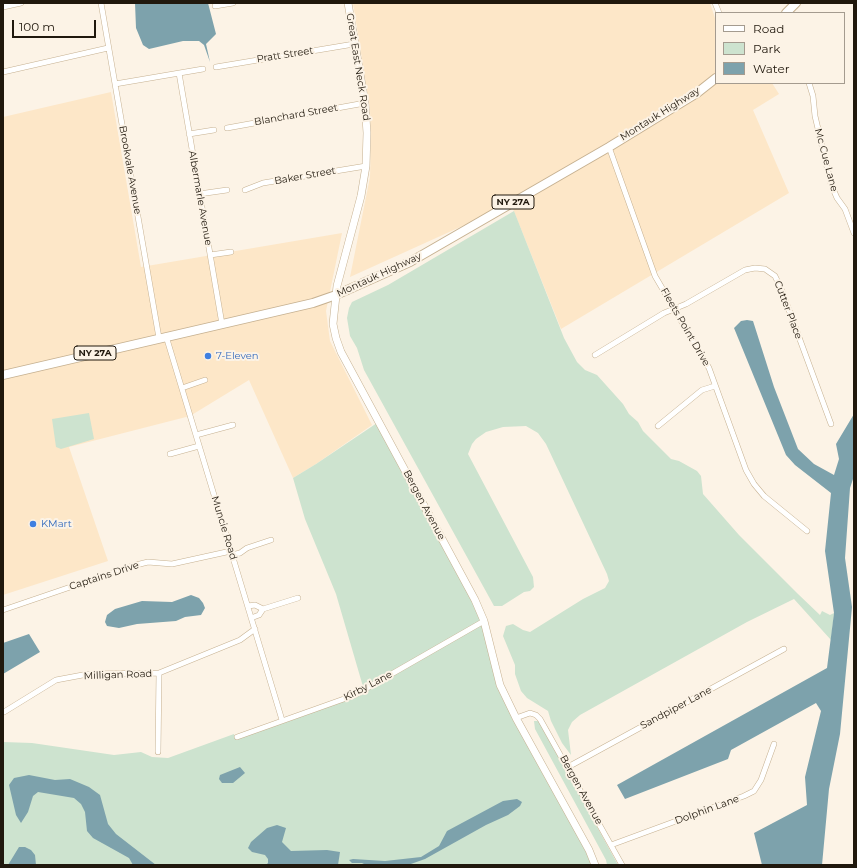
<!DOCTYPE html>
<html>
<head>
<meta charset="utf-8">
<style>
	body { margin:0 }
	#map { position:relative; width:857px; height:868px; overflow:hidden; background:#fcf3e6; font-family:Montserrat,sans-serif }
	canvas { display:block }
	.frame { position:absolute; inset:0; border:4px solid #20180d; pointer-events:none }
	.legend { position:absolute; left:715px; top:12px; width:130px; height:72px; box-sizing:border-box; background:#fcf3e6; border:1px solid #a49b8f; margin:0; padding:5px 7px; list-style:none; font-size:12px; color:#20180d }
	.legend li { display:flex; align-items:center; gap:8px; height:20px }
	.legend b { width:20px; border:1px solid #a49b8f }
	.scale { position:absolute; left:12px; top:20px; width:84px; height:18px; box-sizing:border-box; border:2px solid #20180d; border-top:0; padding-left:5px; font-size:12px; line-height:14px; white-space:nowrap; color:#20180d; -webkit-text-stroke:3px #fcf3e6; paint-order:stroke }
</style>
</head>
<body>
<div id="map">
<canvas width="857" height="868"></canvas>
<div class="frame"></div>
<ul class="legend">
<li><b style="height:5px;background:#fff"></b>Road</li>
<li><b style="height:11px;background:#cde3cf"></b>Park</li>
<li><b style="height:11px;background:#7da2ac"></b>Water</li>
</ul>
<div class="scale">100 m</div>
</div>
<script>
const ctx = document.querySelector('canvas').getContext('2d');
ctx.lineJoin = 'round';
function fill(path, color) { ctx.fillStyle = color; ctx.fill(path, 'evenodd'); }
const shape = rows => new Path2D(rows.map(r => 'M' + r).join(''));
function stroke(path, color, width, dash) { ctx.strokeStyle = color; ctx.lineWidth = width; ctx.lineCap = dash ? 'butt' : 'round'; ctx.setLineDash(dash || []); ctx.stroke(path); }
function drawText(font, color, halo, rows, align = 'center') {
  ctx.font = font + ' Montserrat,sans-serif'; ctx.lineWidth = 4; ctx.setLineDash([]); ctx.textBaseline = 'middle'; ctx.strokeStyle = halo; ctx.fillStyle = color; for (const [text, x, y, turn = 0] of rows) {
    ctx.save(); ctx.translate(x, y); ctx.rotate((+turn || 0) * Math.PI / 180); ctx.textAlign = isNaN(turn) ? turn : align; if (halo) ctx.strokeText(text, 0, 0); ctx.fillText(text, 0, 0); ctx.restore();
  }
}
const built = shape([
	[353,3,710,3,716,21,716,83,772,83,779,94,753,110,789,193,561,329,511,204,350,277,370,177,371,137,370,109],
	[111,92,141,267,342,233,326,311,330,341,372,425,316,464,293,478,249,380,190,416,69,447,108,561,3,595,3,117]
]);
const green = shape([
	[514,211,564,338,577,362,585,370,597,375,623,404,629,414,638,422,643,431,671,459,679,461,697,471,701,476,703,494,739,535,798,594,820,615,822,611,830,615,834,613,831,640,794,599,747,622,580,715,572,722,568,730,571,755,562,743,551,721,548,711,527,698,521,691,515,674,515,665,503,636,506,626,513,624,523,630,530,632,583,599,605,588,609,581,607,574,546,444,538,433,526,426,503,427,486,432,476,439,472,444,468,454,533,577,534,587,530,591,524,592,502,606,494,606,364,370,357,348,350,336,347,318,349,308,352,302,388,285],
	[89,413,94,439,61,449,56,447,52,419],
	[380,421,475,600,500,685,595,865,3,865,3,742,32,743,114,755,141,752,152,757,168,758,234,734,235,737,364,690,336,594,305,519,293,478,316,464],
	[534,721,539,721,618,865,607,865,606,860,535,729]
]);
const water = shape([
	[135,3,208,3,216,34,206,44,210,62,204,45,199,41,183,41,149,49,143,45,136,28],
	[747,320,753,321,774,387,798,449,814,464,834,475,839,459,836,444,854,414,854,476,850,488,845,558,852,607,840,734,829,789,822,865,762,865,754,833,807,805,805,777,821,711,816,703,731,750,728,759,625,799,617,785,827,668,834,613,825,551,831,493,795,465,786,455,734,328,741,321],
	[191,595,199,598,203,603,205,608,201,615,185,617,176,621,137,624,119,628,107,626,105,622,107,615,115,609,142,601,172,602],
	[29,634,40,652,3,674,3,643],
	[240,767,245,773,233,783,222,783,219,779,220,775],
	[29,775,55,780,70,779,89,787,100,795,108,824,116,834,156,865,133,865,129,858,93,838,87,831,85,812,81,804,74,798,38,792,33,796,28,812,21,823,16,815,9,785,14,778],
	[517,799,522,802,520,806,508,815,486,825,425,859,408,865,366,865,362,863,352,863,349,860,353,859,385,861,421,857,439,846,447,831,503,801],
	[277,825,286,828,282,842,291,851,327,850,340,852,338,865,266,865,268,863,268,859,265,855,252,852,248,848,251,842,267,828],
	[19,847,25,847,31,850,35,855,36,865,8,865]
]);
const minor = shape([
	[101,3,159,338],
	[715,3,719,13],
	[215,6,233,3],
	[3,7,21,3],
	[216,67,354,44],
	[3,72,108,48],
	[179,73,222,324],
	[809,83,813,96,815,116,831,184,837,198,845,209,854,233],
	[115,84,203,69],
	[227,128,365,103],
	[189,134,214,130],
	[609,147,655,276,709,368,746,470,754,484,764,496,807,531],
	[245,190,263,183,366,166],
	[199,194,227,190],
	[210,255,231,252],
	[166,336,282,720],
	[595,355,664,313,686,304,745,270,755,268,765,269,775,276,782,291,831,424],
	[182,388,205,380],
	[658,426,702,390,715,386],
	[196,435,233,425],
	[170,454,199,446],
	[232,555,240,553,247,548,271,540],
	[248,606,255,605,263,609],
	[3,610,132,566,148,562,172,564,231,551],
	[251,618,259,615,263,609,298,598],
	[4,712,56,680,88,674,159,673,240,640,255,629],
	[516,718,530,713,536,715,540,719,622,865],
	[237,737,355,695,484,621],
	[158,752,159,673],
	[568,767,784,649],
	[611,845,744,796,754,791,761,780,774,744]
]);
const secondary = shape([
	[348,3,365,103,367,133,366,166,361,196,337,286,333,324,336,338,341,352,475,600,484,621,500,685,516,718,589,850,595,865]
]);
const primary = shape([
	[786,13,796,3],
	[3,375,313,303,336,295,410,262,609,147,697,93,716,78]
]);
const markers = [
	[208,356,4,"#3f7fe0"],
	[33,524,4,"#3f7fe0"]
];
const shields = [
	[513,202,42],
	[95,353,42]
];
const shieldNames = [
	["NY 27A",513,202],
	["NY 27A",95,353]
];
const streetNames = [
	["Pratt Street",285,55,-9],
	["Great East Neck Road",358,67,81],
	["Montauk Highway",660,114,-32],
	["Blanchard Street",296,115,-10],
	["Mc Cue Lane",826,160,75],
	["Brookvale Avenue",130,170,80],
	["Baker Street",305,176,-10],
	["Albermarle Avenue",200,198,80],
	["Montauk Highway",379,275,-25],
	["Cutter Place",788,310,69],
	["Fleets Point Drive",685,327,60],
	["Bergen Avenue",424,505,62],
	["Muncie Road",224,528,73],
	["Captains Drive",104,576,-18],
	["Milligan Road",118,675,-2],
	["Kirby Lane",368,686,-27],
	["Sandpiper Lane",676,708,-28],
	["Bergen Avenue",581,790,61],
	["Dolphin Lane",707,810,-20]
];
const shopNames = [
	["7-Eleven",216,356],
	["KMart",41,524]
];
fill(built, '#fde7c8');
fill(green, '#cde3cf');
fill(water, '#7da2ac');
stroke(minor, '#c6b191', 6);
stroke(secondary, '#c6b191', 8);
stroke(primary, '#c6b191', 10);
stroke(minor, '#fff', 5);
stroke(secondary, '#fff', 7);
stroke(primary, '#fff', 8);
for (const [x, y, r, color] of markers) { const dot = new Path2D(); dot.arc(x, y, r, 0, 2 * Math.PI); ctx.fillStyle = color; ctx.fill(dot); stroke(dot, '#fcf3e6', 1.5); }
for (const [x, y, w] of shields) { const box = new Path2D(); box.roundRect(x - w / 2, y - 7, w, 14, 3); ctx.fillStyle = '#fcf3e6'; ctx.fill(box); stroke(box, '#20180d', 1); }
drawText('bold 9px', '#20180d', null, shieldNames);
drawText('10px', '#20180d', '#fcf3e6', streetNames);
drawText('10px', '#366cbe', '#fcf3e6', shopNames, 'left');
</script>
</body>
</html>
